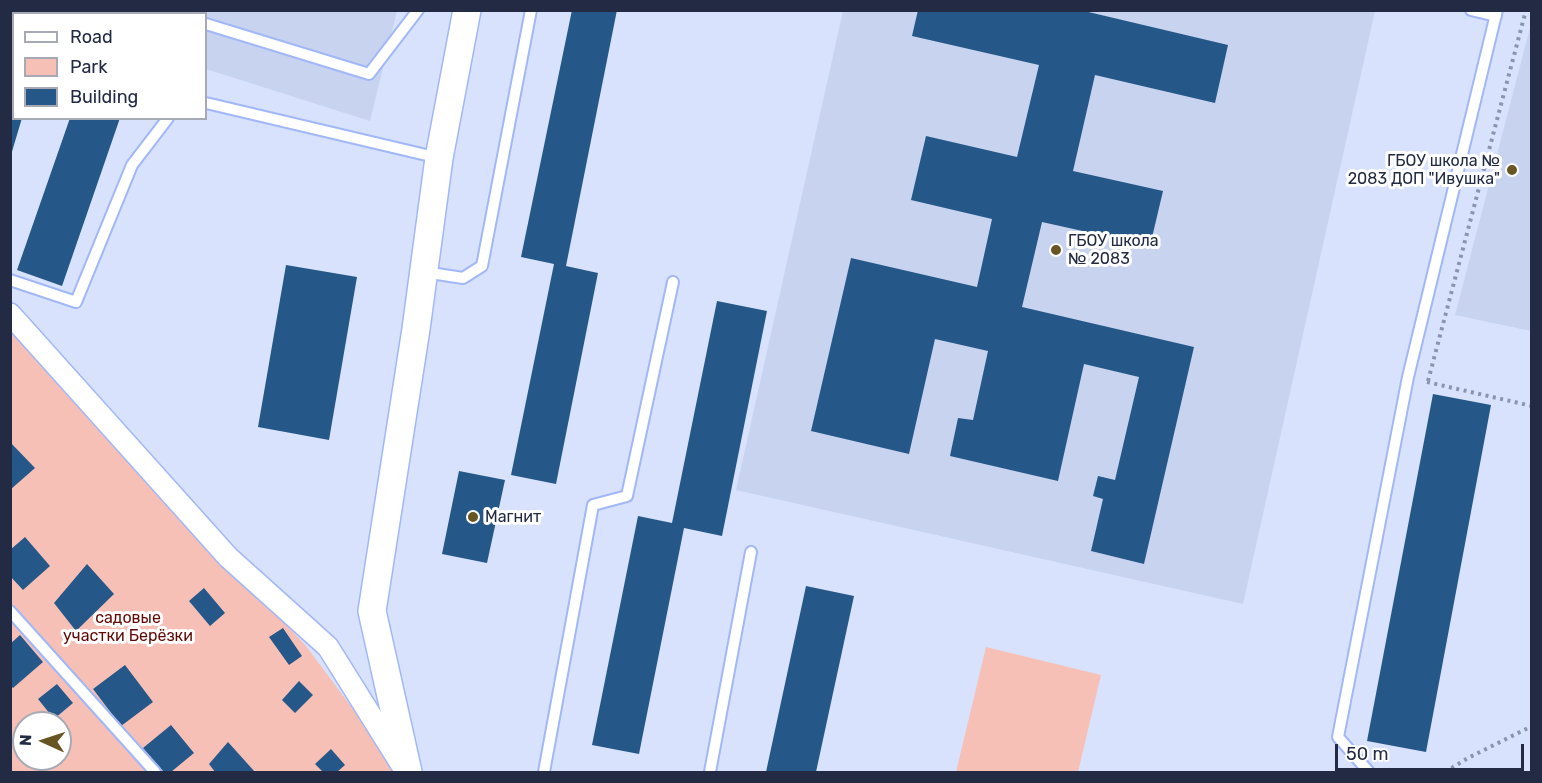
<!DOCTYPE html>
<html>
<head>
<meta charset="utf-8">
<style>
	body { margin:0 }
	#map { position:relative; width:1542px; height:783px; overflow:hidden; background:#d8e2fd; font-family:Rubik,sans-serif }
	canvas { display:block }
	.frame { position:absolute; inset:0; border:12px solid #222a44; pointer-events:none }
	.legend { position:absolute; left:12px; top:12px; width:195px; height:108px; box-sizing:border-box; background:#fff; border:2px solid #a7aab4; margin:0; padding:8px 10px; list-style:none; font-size:18px; color:#222a44 }
	.legend li { display:flex; align-items:center; gap:12px; height:30px }
	.legend b { width:30px; border:2px solid #a7aab4 }
	.north { position:absolute; left:12px; top:711px; width:60px; height:60px; box-sizing:border-box; background:#fff; border:2px solid #a7aab4; border-radius:50%; rotate:273deg; font-size:16px; font-weight:700; line-height:24px; text-align:center; color:#222a44 }
	.north::after { content:''; display:block; margin:auto; width:21px; height:27px; background:#675523; clip-path:polygon(50% 0,100% 100%,50% 72%,0 100%) }
	.scale { position:absolute; left:1335px; top:744px; width:189px; height:27px; box-sizing:border-box; border:3px solid #222a44; border-top:0; padding-left:8px; font-size:18px; line-height:21px; white-space:nowrap; color:#222a44; -webkit-text-stroke:4px #fff; paint-order:stroke }
</style>
</head>
<body>
<div id="map">
<canvas width="1542" height="783"></canvas>
<div class="frame"></div>
<ul class="legend">
<li><b style="height:8px;background:#fff"></b>Road</li>
<li><b style="height:16px;background:#f6c0b7"></b>Park</li>
<li><b style="height:16px;background:#255888"></b>Building</li>
</ul>
<div class="north">N</div>
<div class="scale">50 m</div>
</div>
<script>
const ctx = document.querySelector('canvas').getContext('2d');
ctx.lineJoin = 'round';
function fill(path, color) { ctx.fillStyle = color; ctx.fill(path, 'evenodd'); }
const shape = rows => new Path2D(rows.map(r => 'M' + r).join(''));
function stroke(path, color, width, dash) { ctx.strokeStyle = color; ctx.lineWidth = width; ctx.lineCap = dash ? 'butt' : 'round'; ctx.setLineDash(dash || []); ctx.stroke(path); }
function drawText(font, color, halo, rows, align = 'center') {
  ctx.font = font + ' Rubik,sans-serif'; ctx.lineWidth = 6; ctx.setLineDash([]); ctx.textBaseline = 'middle'; ctx.strokeStyle = halo; ctx.fillStyle = color; for (const [text, x, y, turn = 0] of rows) {
    ctx.save(); ctx.translate(x, y); ctx.rotate((+turn || 0) * Math.PI / 180); ctx.textAlign = isNaN(turn) ? turn : align; if (halo) ctx.strokeText(text, 0, 0); ctx.fillText(text, 0, 0); ctx.restore();
  }
}
const built = shape([
	[18,11,397,11,370,121,206,69,206,14,28,14],
	[843,11,1375,11,1243,604,736,490],
	[1531,24,1532,331,1531,331,1455,315]
]);
const green = shape([
	[10,330,306,646,394,764,397,772,11,772],
	[24,723,60,723,60,759,24,759],
	[986,647,1101,675,1078,772,956,772]
]);
const building = shape([
	[572,10,617,10,566,266,598,273,556,484,511,475,554,264,521,257],
	[918,10,1080,10,1228,45,1215,103,1095,75,1073,171,1163,191,1150,246,1042,222,1022,307,1194,347,1144,564,1091,551,1103,499,1093,496,1098,476,1115,480,1139,377,1084,364,1058,481,950,456,958,418,973,420,988,351,935,339,909,454,811,431,851,258,977,287,992,219,911,200,926,136,1017,157,1039,65,912,36],
	[13,50,14,118,22,118,11,155,10,58],
	[70,118,120,118,62,286,17,270],
	[286,265,357,277,329,440,258,427],
	[717,301,767,311,722,536,684,528,639,754,592,745,638,516,672,523],
	[1433,394,1491,405,1426,752,1367,741],
	[10,442,35,468,10,490],
	[459,471,505,480,487,563,442,554],
	[25,537,50,566,23,590,10,576,10,550],
	[87,564,114,594,76,631,54,603],
	[806,586,854,596,816,772,766,772],
	[204,588,225,613,210,626,189,601],
	[283,628,302,656,289,665,269,637],
	[20,635,43,662,13,688,10,685,10,644],
	[125,665,153,702,121,726,93,689],
	[299,681,313,695,295,713,282,700],
	[57,684,73,703,54,719,38,699],
	[171,725,194,753,171,772,164,772,143,748],
	[228,742,255,772,215,772,209,764],
	[331,749,345,765,337,772,323,772,315,764]
]);
const path = shape([
	[1428,381,1526,10],
	[1427,382,1532,406],
	[1445,772,1468,758,1532,726]
]);
const service = shape([
	[163,10,173,14],
	[1471,10,1496,16],
	[206,24,369,74,418,10],
	[206,103,439,158],
	[424,272,463,278,482,266,531,10],
	[10,280,76,302,132,165,168,118],
	[10,611,155,772],
	[544,772,593,505,627,496,673,282],
	[710,772,751,552],
	[1369,772,1338,737,1408,377,1497,10]
]);
const minor = shape([
	[10,314,228,557,328,647,403,767]
]);
const tertiary = shape([
	[408,772,372,611,416,329,439,158,467,10]
]);
const markers = [
	[1512,170,6,"#675523"],
	[1056,250,6,"#675523"],
	[473,517,6,"#675523"]
];
const poiNames = [
	["ГБОУ школа №",1500,161,"right"],
	["2083 ДОП \"Ивушка\"",1500,179,"right"],
	["ГБОУ школа",1068,241],
	["№ 2083",1068,259],
	["Магнит",485,517]
];
const parkNames = [
	["садовые",128,618],
	["участки Берёзки",128,636]
];
fill(built, '#c8d3f0');
fill(green, '#f6c0b7');
fill(building, '#255888');
stroke(service, '#a1b7f8', 14);
stroke(minor, '#a1b7f8', 24);
stroke(tertiary, '#a1b7f8', 30);
stroke(path, '#8b94af', 4, [3, 4.5]);
stroke(service, '#fff', 10);
stroke(minor, '#fff', 21);
stroke(tertiary, '#fff', 27);
for (const [x, y, r, color] of markers) { const dot = new Path2D(); dot.arc(x, y, r, 0, 2 * Math.PI); ctx.fillStyle = color; ctx.fill(dot); stroke(dot, '#fff', 2); }
drawText('16px', '#222a44', '#fff', poiNames, 'left');
drawText('16px', '#610a05', '#fff', parkNames);
</script>
</body>
</html>
